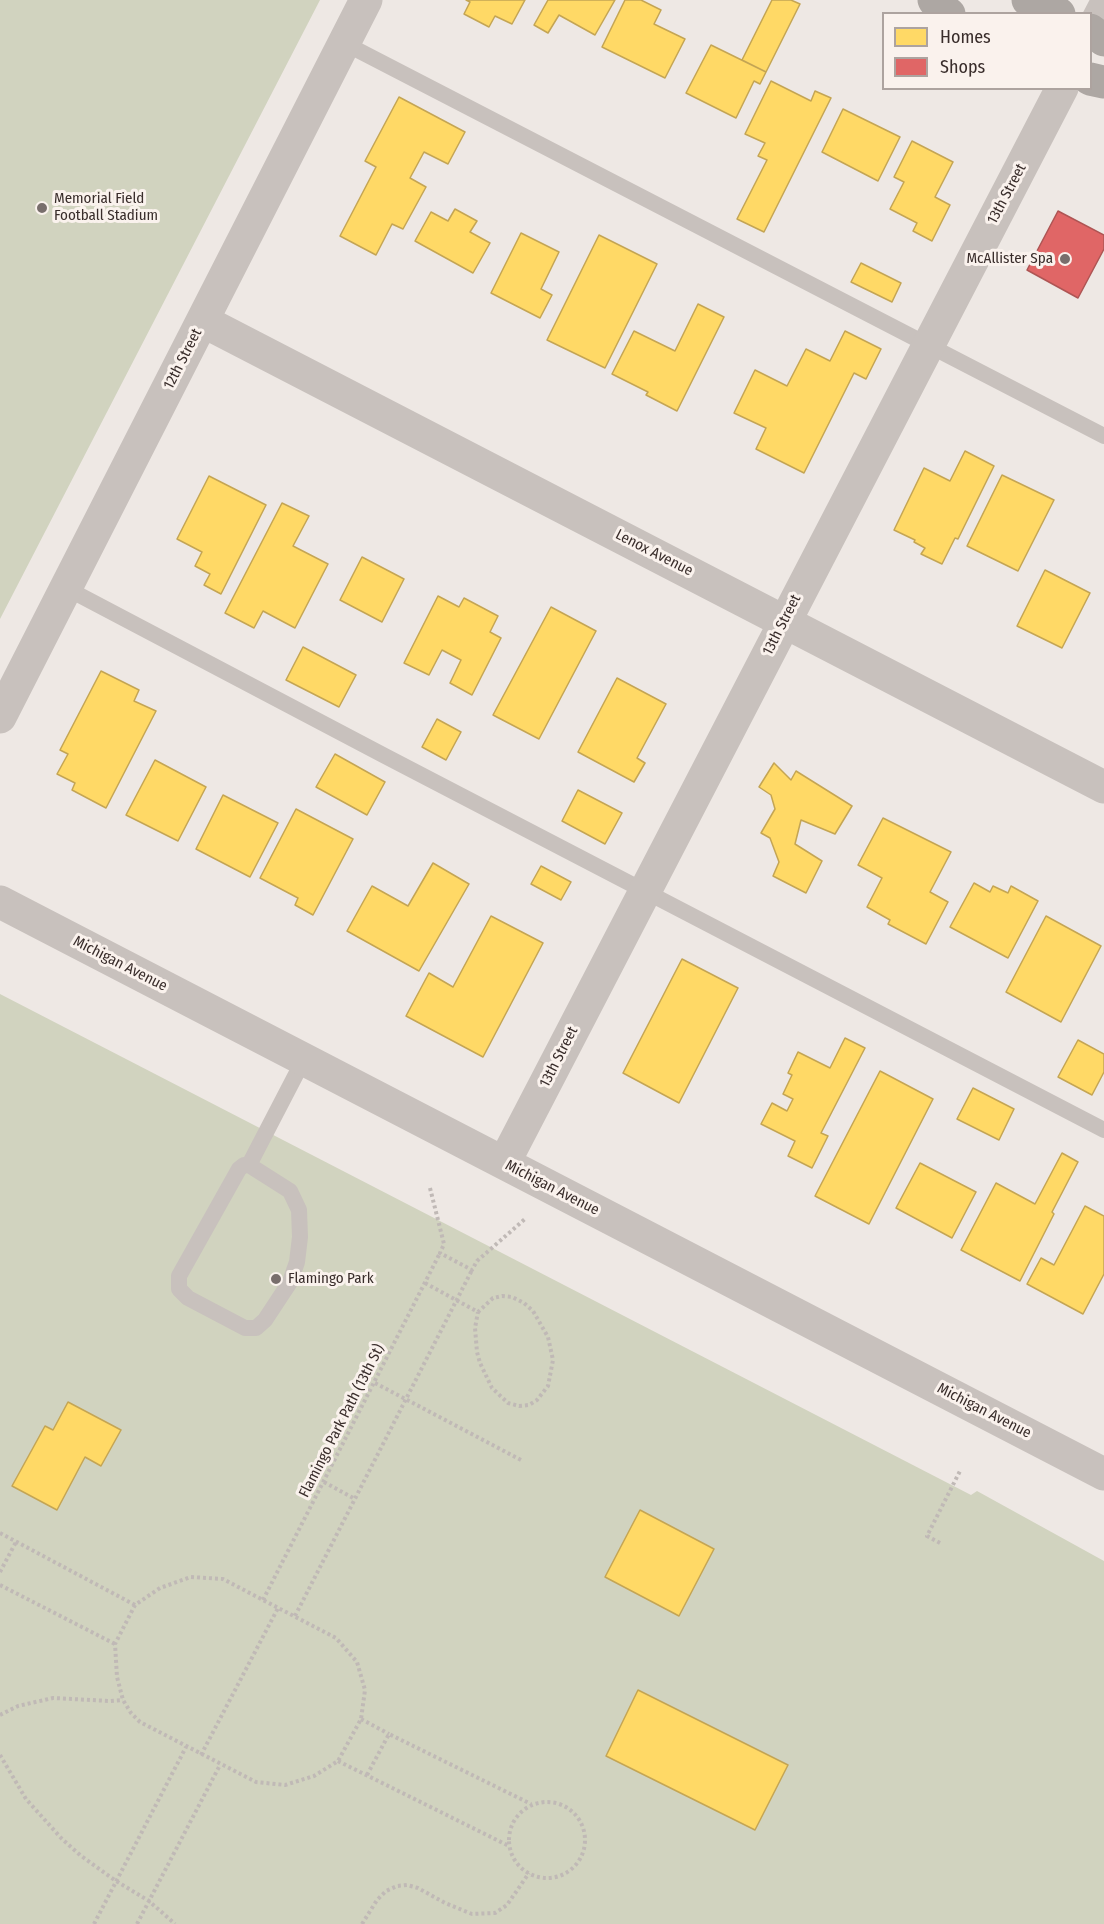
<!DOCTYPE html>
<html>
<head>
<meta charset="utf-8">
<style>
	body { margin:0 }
	#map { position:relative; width:1104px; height:1924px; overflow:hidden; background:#eee8e4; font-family:"Fira Sans Condensed",sans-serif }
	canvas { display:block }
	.legend { position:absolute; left:882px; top:12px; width:210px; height:78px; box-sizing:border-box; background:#faf2ed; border:2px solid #ada39f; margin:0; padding:8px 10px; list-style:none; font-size:18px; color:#392d2b }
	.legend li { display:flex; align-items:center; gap:12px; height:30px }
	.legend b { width:30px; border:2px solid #ada39f }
</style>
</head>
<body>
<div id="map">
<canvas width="1104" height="1924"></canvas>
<ul class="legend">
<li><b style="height:16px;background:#ffd966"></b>Homes</li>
<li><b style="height:16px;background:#e06666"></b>Shops</li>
</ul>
</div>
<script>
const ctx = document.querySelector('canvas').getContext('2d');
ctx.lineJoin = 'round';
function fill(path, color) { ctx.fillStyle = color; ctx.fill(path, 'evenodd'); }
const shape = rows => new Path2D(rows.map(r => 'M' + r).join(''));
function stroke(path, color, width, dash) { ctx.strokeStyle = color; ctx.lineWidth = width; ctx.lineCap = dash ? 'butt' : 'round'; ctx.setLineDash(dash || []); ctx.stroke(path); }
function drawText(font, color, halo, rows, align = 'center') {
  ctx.font = font + ' "Fira Sans Condensed",sans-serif'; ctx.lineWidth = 6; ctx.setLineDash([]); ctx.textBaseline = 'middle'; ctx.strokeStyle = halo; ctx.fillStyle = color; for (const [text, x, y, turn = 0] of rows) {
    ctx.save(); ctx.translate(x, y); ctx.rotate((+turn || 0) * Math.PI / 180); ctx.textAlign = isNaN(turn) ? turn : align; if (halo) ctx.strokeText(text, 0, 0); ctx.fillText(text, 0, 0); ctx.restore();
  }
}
const green = shape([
	[0,0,320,0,0,619],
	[0,994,971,1495,977,1491,1104,1561,1104,1924,0,1924]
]);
const homes = shape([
	[466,0,525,0,512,24,495,16,489,27,464,14,470,2,466,0],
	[548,0,615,0,595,35,559,15,548,33,534,25,548,0],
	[625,0,641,0,661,10,654,24,685,39,665,78,602,47,625,0],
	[772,0,791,0,800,4,766,72,742,60,772,0],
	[711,45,766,72,760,84,754,81,736,118,686,93,711,45],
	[771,81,811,101,815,91,831,98,764,232,737,219,767,160,758,156,765,143,745,134,771,81],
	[399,97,465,132,448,164,424,152,410,178,426,187,403,229,392,224,376,255,340,236,376,167,365,161,399,97],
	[843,109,900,137,878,181,822,152,843,109],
	[912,141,953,162,935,197,950,205,932,241,913,231,917,223,890,209,904,182,894,177,912,141],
	[455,209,477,221,470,232,490,243,473,273,415,241,431,212,448,221,455,209],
	[521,233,559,252,541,289,552,295,540,318,491,293,521,233],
	[599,235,657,264,605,368,547,340,599,235],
	[861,263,901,283,892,302,851,282,861,263],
	[698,304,724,317,677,411,646,395,648,392,612,374,634,331,675,351,698,304],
	[845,331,881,349,866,379,854,373,804,473,756,449,766,428,734,413,755,370,787,386,806,349,830,361,845,331],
	[965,451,994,466,958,539,955,538,942,564,921,554,925,548,914,542,915,540,894,530,924,468,950,481,965,451],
	[1002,475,1054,500,1018,571,967,546,1002,475],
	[209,476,266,505,221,594,204,585,210,574,195,566,202,552,177,539,209,476],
	[282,503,309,516,293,546,328,564,295,628,263,611,254,628,225,613,282,503],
	[362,557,404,579,382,622,340,600,362,557],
	[1045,570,1090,593,1062,648,1017,626,1045,570],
	[438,596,459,607,464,598,498,616,490,632,501,638,472,695,450,683,461,660,442,650,429,675,404,663,438,596],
	[551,607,596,631,539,739,493,715,551,607],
	[303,647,356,675,339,707,286,680,303,647],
	[101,671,139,690,134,701,156,711,106,808,72,790,75,783,57,774,68,754,60,750,101,671],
	[617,678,666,704,637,758,645,763,634,782,578,752,617,678],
	[437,719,461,732,446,760,422,747,437,719],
	[335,754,385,782,367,815,316,787,335,754],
	[155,760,206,787,178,841,126,815,155,760],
	[774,763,791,780,796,771,852,806,835,834,801,820,795,844,822,861,806,893,773,876,779,862,770,838,761,833,775,809,771,795,759,787,774,763],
	[578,790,622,813,605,844,562,821,578,790],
	[223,795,278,823,250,877,196,849,223,795],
	[296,809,353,839,313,915,295,905,298,898,260,878,296,809],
	[883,818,951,852,930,892,948,902,926,944,888,924,890,920,867,907,882,878,858,865,883,818],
	[433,863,469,884,419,971,347,931,372,886,408,906,433,863],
	[541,866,571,882,561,900,531,884,541,866],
	[974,883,990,892,993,886,1008,893,1011,886,1038,901,1008,958,950,927,974,883],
	[491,916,543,943,483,1057,406,1016,429,973,453,987,491,916],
	[1046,916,1101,946,1061,1022,1006,992,1046,916],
	[682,959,738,988,679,1103,623,1073,682,959],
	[845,1038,865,1048,821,1133,828,1136,812,1168,788,1156,795,1141,761,1124,772,1103,787,1111,793,1099,783,1094,792,1075,788,1073,798,1052,830,1068,845,1038],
	[1078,1040,1104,1054,1104,1072,1092,1095,1058,1077,1078,1040],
	[880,1071,933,1099,869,1224,815,1196,880,1071],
	[973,1088,1014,1109,999,1140,957,1119,973,1088],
	[1062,1153,1078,1162,1052,1212,1054,1214,1020,1281,961,1250,996,1183,1035,1204,1062,1153],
	[920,1163,976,1192,952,1238,896,1208,920,1163],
	[1085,1206,1104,1216,1104,1274,1083,1314,1027,1284,1041,1258,1054,1265,1085,1206],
	[68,1402,121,1430,101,1466,85,1457,57,1510,12,1486,45,1426,53,1430,68,1402],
	[640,1510,714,1549,679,1616,605,1577,640,1510],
	[638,1690,788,1765,755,1830,606,1756,638,1690]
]);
const shops = shape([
	[1058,211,1104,235,1104,249,1078,298,1027,270,1058,211]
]);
const path = shape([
	[430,1188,444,1244,440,1253,472,1270,477,1261,525,1219],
	[425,1283,478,1312,493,1298,502,1296,512,1297,524,1303,533,1311,548,1337,553,1360,548,1386,537,1400,529,1405,519,1406,508,1403,492,1388,480,1363,477,1352,475,1328,478,1312],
	[375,1383,521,1460],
	[324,1482,355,1499],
	[0,1533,135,1605],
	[940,1543,927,1536,961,1469],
	[0,1572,16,1542],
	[191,1577,223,1579,263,1600,336,1638,357,1662,365,1690,361,1719,338,1761,314,1776,285,1785,256,1782,140,1722,131,1713,123,1700,117,1677,115,1644,135,1605,160,1588,191,1577],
	[0,1585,115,1644],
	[263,1600,440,1253],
	[295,1616,472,1270],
	[0,1715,18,1706,53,1698,110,1701,123,1700],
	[361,1719,389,1734],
	[0,1755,26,1799,62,1839,80,1855,116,1881,149,1901,175,1924],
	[201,1755,278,1608],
	[338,1761,509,1846],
	[367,1775,389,1734,531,1804],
	'509 1840a38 38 0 1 1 76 0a38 38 0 1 1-76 0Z',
	[94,1924,186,1747],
	[137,1924,220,1765],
	[362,1924,377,1900,386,1891,397,1886,407,1885,418,1888,445,1903,472,1914,495,1913,507,1905,529,1873]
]);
const lane = shape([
	[344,43,1104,436],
	[66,588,385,756,1104,1130],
	[249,1165,290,1191,299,1210,300,1237,297,1262,290,1282,265,1320,256,1328,245,1328,188,1298,179,1289,179,1276,239,1169,244,1165,249,1165,304,1059]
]);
const street = shape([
	[1092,31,1104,8],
	[203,321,1104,787],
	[0,717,366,0],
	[0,902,1104,1474],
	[504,1163,1062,88]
]);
const highway = shape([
	[934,0,940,8,949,14],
	[1028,0,1059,14],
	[1090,30,1104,40],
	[1090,79,1104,82]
]);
const markers = [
	[42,208,6,"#786e6c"],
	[1065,259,6,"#786e6c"],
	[276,1279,6,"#786e6c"]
];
const streetNames = [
	["13th Street",1007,194,-62],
	["12th Street",183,359,-63],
	["Lenox Avenue",654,553,27],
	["13th Street",782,625,-63],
	["Michigan Avenue",120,964,27],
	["13th Street",559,1057,-63],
	["Michigan Avenue",552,1188,27],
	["Michigan Avenue",984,1411,27],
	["Flamingo Park Path (13th St)",342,1421,-63]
];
const poiNames = [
	["Memorial Field",54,199],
	["Football Stadium",54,216],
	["McAllister Spa",1053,259,"right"],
	["Flamingo Park",288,1279]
];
fill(green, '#d1d3bf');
fill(homes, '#ffd966');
stroke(homes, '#c4a554', 1.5);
fill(shops, '#e06666');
stroke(shops, '#ae5554', 1.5);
stroke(path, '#c0b9b6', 4, [3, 3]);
stroke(lane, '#c8c1bd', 16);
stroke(street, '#c8c1bd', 33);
stroke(highway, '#ada7a3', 33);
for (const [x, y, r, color] of markers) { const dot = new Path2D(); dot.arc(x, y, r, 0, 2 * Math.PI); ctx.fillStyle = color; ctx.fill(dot); stroke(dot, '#faf2ed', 2); }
drawText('15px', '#392d2b', '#faf2ed', streetNames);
drawText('15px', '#392d2b', '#faf2ed', poiNames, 'left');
</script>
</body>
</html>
